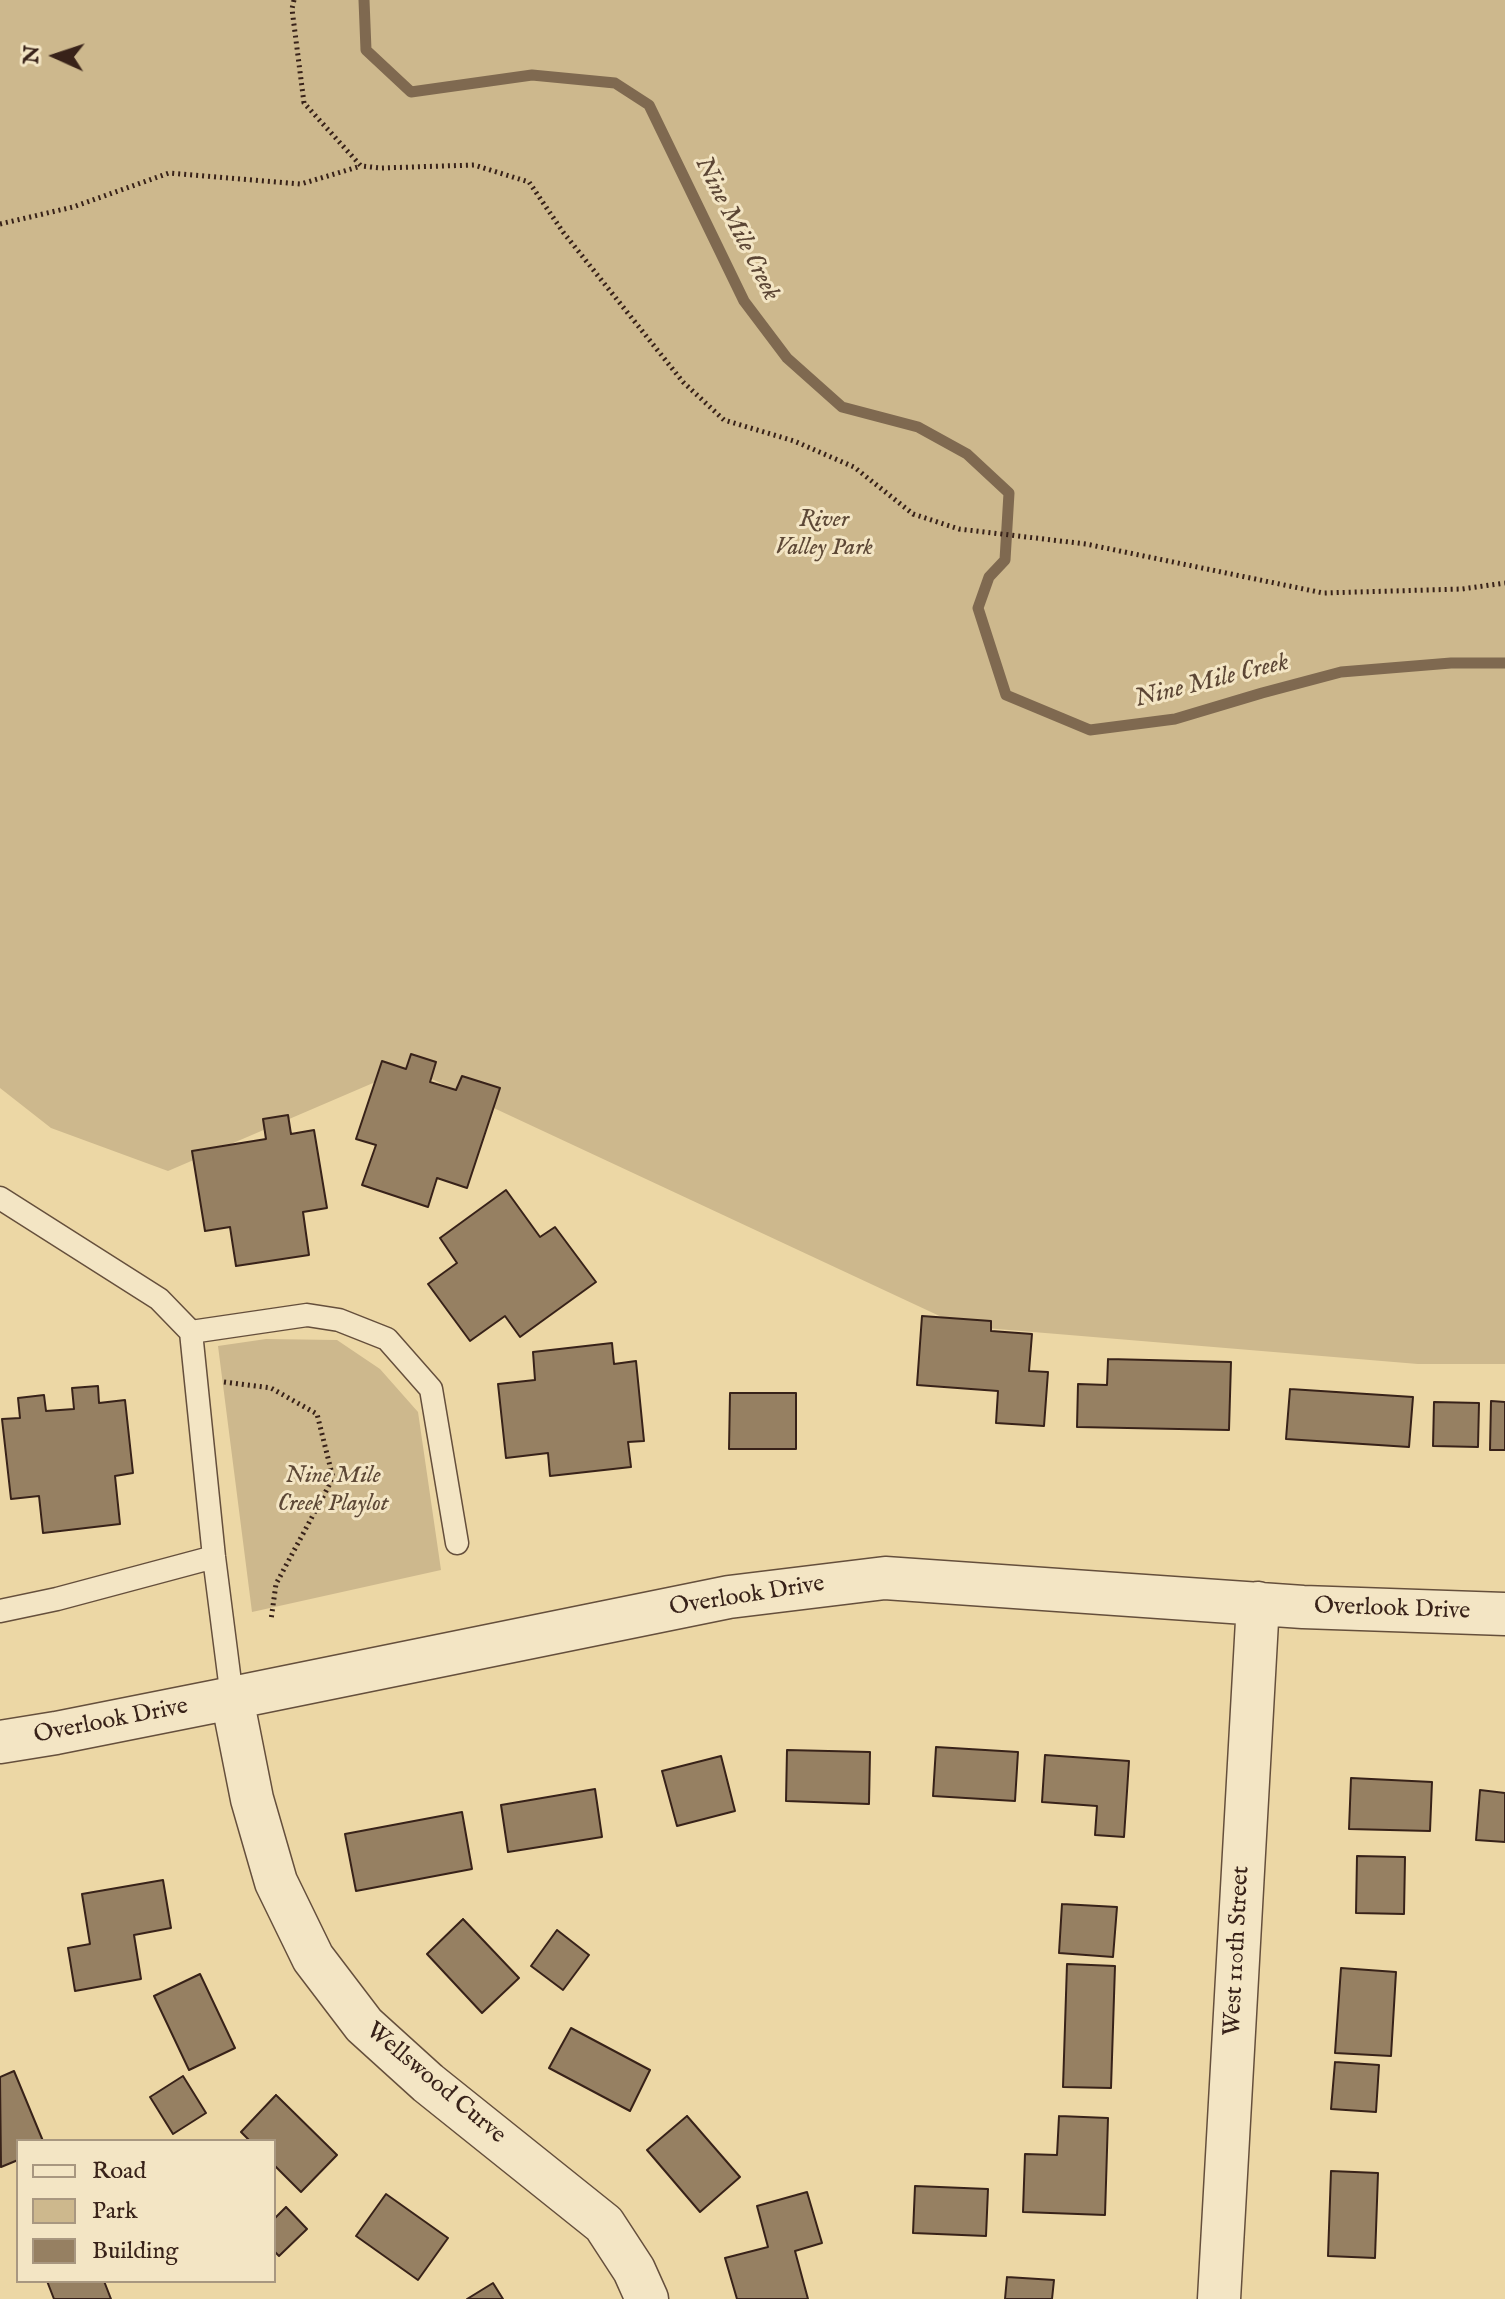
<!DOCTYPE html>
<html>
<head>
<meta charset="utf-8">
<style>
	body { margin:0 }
	#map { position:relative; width:1505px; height:2299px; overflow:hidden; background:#ecd7a5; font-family:"IM FELL English",serif }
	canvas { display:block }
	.legend { position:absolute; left:16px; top:2139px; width:260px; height:144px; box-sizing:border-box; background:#f3e5c4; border:2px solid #a89780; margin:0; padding:10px 14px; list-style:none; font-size:24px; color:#382219 }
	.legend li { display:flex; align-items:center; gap:16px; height:40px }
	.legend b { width:40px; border:2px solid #a89780 }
	.north { position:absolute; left:16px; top:16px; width:80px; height:80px; -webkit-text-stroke:6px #f3e5c4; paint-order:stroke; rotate:273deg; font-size:22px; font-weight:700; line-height:32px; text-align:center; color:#382219 }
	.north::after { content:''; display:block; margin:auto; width:28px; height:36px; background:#382219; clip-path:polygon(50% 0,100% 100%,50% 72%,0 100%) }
</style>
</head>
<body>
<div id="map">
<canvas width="1505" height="2299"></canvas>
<ul class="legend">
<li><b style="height:10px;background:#f3e5c4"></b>Road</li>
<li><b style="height:22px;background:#cdb88d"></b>Park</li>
<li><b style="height:22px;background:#968062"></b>Building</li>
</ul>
<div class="north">N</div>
</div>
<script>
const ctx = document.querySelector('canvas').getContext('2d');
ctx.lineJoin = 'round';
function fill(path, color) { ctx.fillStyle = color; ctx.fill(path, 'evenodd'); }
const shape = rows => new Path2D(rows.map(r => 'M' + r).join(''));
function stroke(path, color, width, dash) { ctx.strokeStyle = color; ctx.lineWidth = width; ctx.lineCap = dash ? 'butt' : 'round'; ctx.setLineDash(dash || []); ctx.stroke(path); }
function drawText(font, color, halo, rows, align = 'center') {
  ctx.font = font + ' "IM FELL English",serif'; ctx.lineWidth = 6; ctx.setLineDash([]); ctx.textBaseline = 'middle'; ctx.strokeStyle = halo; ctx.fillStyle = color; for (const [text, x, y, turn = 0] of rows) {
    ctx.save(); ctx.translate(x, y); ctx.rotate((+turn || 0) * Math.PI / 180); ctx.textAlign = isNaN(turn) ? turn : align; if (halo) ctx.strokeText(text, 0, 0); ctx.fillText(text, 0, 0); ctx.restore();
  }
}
const green = shape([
	[0,0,1505,0,1505,1364,1418,1364,961,1326,408,1068,168,1171,51,1128,0,1088],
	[266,1339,337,1340,380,1369,418,1412,441,1570,252,1612,218,1346]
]);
const stream = shape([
	[364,0,366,50,411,92,532,75,615,83,649,105,744,301,787,358,842,407,918,427,967,454,1009,493,1005,560,989,577,978,608,1006,695,1090,730,1175,719,1262,693,1341,672,1451,663,1505,663]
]);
const building = shape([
	[411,1054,436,1062,430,1082,456,1090,462,1076,500,1088,467,1188,437,1178,428,1207,362,1185,376,1145,356,1139,382,1061,406,1069,411,1054],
	[288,1115,291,1134,314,1130,327,1208,303,1212,309,1255,236,1266,230,1227,205,1231,192,1151,266,1139,263,1119,288,1115],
	[506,1190,540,1237,555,1227,596,1282,520,1337,505,1316,470,1341,428,1284,457,1263,440,1238,506,1190],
	[922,1316,991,1321,991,1331,1032,1334,1029,1371,1048,1372,1044,1426,996,1423,998,1391,917,1385,922,1316],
	[612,1343,614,1364,636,1361,644,1441,628,1442,631,1467,550,1476,548,1453,506,1458,498,1384,535,1380,533,1352,612,1343],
	[1108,1359,1231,1362,1229,1430,1077,1427,1078,1384,1107,1385,1108,1359],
	[98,1386,99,1403,125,1400,133,1473,115,1476,120,1524,43,1533,39,1496,11,1499,2,1419,20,1418,18,1398,44,1395,46,1411,74,1409,72,1388,98,1386],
	[1290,1389,1413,1397,1409,1447,1286,1439,1290,1389],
	[730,1393,796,1393,796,1449,729,1449,730,1393],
	[1491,1401,1505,1402,1505,1450,1490,1450,1491,1401],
	[1434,1402,1479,1403,1478,1447,1433,1446,1434,1402],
	[936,1747,1018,1752,1015,1801,933,1796,936,1747],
	[787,1750,870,1752,869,1804,786,1801,787,1750],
	[1045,1755,1129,1761,1124,1837,1095,1835,1097,1806,1042,1802,1045,1755],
	[721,1756,735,1811,677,1826,662,1771,721,1756],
	[1351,1778,1432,1782,1430,1831,1349,1829,1351,1778],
	[595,1789,602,1837,508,1852,501,1805,595,1789],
	[1480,1790,1505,1793,1505,1842,1476,1840,1480,1790],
	[462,1812,472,1869,356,1891,345,1834,462,1812],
	[1357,1856,1405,1857,1404,1914,1356,1913,1357,1856],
	[163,1880,171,1928,134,1935,141,1979,75,1991,68,1948,90,1944,82,1894,163,1880],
	[1062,1904,1117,1907,1113,1957,1059,1953,1062,1904],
	[463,1919,519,1978,482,2013,427,1954,463,1919],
	[557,1930,589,1955,563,1990,531,1966,557,1930],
	[1067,1964,1115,1966,1111,2088,1063,2087,1067,1964],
	[1341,1968,1396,1972,1391,2056,1335,2053,1341,1968],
	[200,1974,235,2048,189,2070,154,1996,200,1974],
	[571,2028,650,2070,630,2111,549,2068,571,2028],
	[1335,2062,1379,2065,1376,2112,1331,2109,1335,2062],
	[14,2071,43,2141,18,2141,18,2160,1,2167,0,2077,14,2071],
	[183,2076,206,2113,173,2134,150,2097,183,2076],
	[276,2095,337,2155,301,2192,274,2165,274,2141,250,2141,241,2132,276,2095],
	[687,2116,740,2177,700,2212,647,2150,687,2116],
	[1059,2116,1108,2118,1105,2215,1023,2212,1025,2154,1057,2155,1059,2116],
	[1331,2171,1378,2173,1375,2258,1328,2256,1331,2171],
	[915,2186,988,2189,986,2236,913,2233,915,2186],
	[807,2192,822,2243,795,2251,808,2299,737,2299,725,2258,768,2247,757,2206,807,2192],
	[386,2194,448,2238,418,2280,356,2236,386,2194],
	[286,2207,307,2229,279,2256,274,2251,274,2219,286,2207],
	[1007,2277,1054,2280,1052,2299,1005,2299,1007,2277],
	[47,2281,104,2281,111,2299,54,2299,47,2281],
	[493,2283,503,2299,467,2299,493,2283]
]);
const path = shape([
	[294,0,292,9,304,103,361,166,381,168,474,165,529,182,563,232,683,382,724,420,794,441,854,467,913,514,959,529,1086,544,1323,593,1462,589,1505,583],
	[0,224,73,207,169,173,301,184,361,166],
	[224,1382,271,1388,317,1414,333,1478,276,1584,271,1620]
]);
const service = shape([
	[0,1198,159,1299,191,1332,214,1557,232,1698],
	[191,1332,307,1315,339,1320,387,1339,431,1389,457,1543],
	[0,1611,57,1599,214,1557]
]);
const minor = shape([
	[232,1698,252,1799,276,1882,313,1958,364,2025,428,2083,604,2224,634,2270,647,2299],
	[0,1742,56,1733,232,1698,729,1597,885,1578,1303,1607,1505,1614],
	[1219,2299,1258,1603]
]);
const parkNames = [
	["River",824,521],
	["Valley Park",824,549],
	["Nine Mile",333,1477],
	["Creek Playlot",333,1505]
];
const streetNames = [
	["Overlook Drive",747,1597,-9],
	["Overlook Drive",1392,1610,2],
	["Overlook Drive",111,1722,-11],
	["West 110th Street",1238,1951,-87],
	["Wellswood Curve",435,2084,40]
];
const waterNames = [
	["Nine Mile Creek",736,229,63],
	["Nine Mile Creek",1212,682,-14]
];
fill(green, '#cdb88d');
stroke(stream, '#7f6950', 11);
fill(building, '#968062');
stroke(building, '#382219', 2);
stroke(service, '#654f3c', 25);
stroke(minor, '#654f3c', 45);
stroke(path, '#382219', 5, [2, 4]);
stroke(service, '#f3e5c4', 22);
stroke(minor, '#f3e5c4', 42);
drawText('italic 24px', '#5d4836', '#f3e5c4', parkNames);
drawText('24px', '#382219', '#f3e5c4', streetNames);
drawText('italic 26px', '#5c4635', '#f3e5c4', waterNames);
</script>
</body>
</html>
